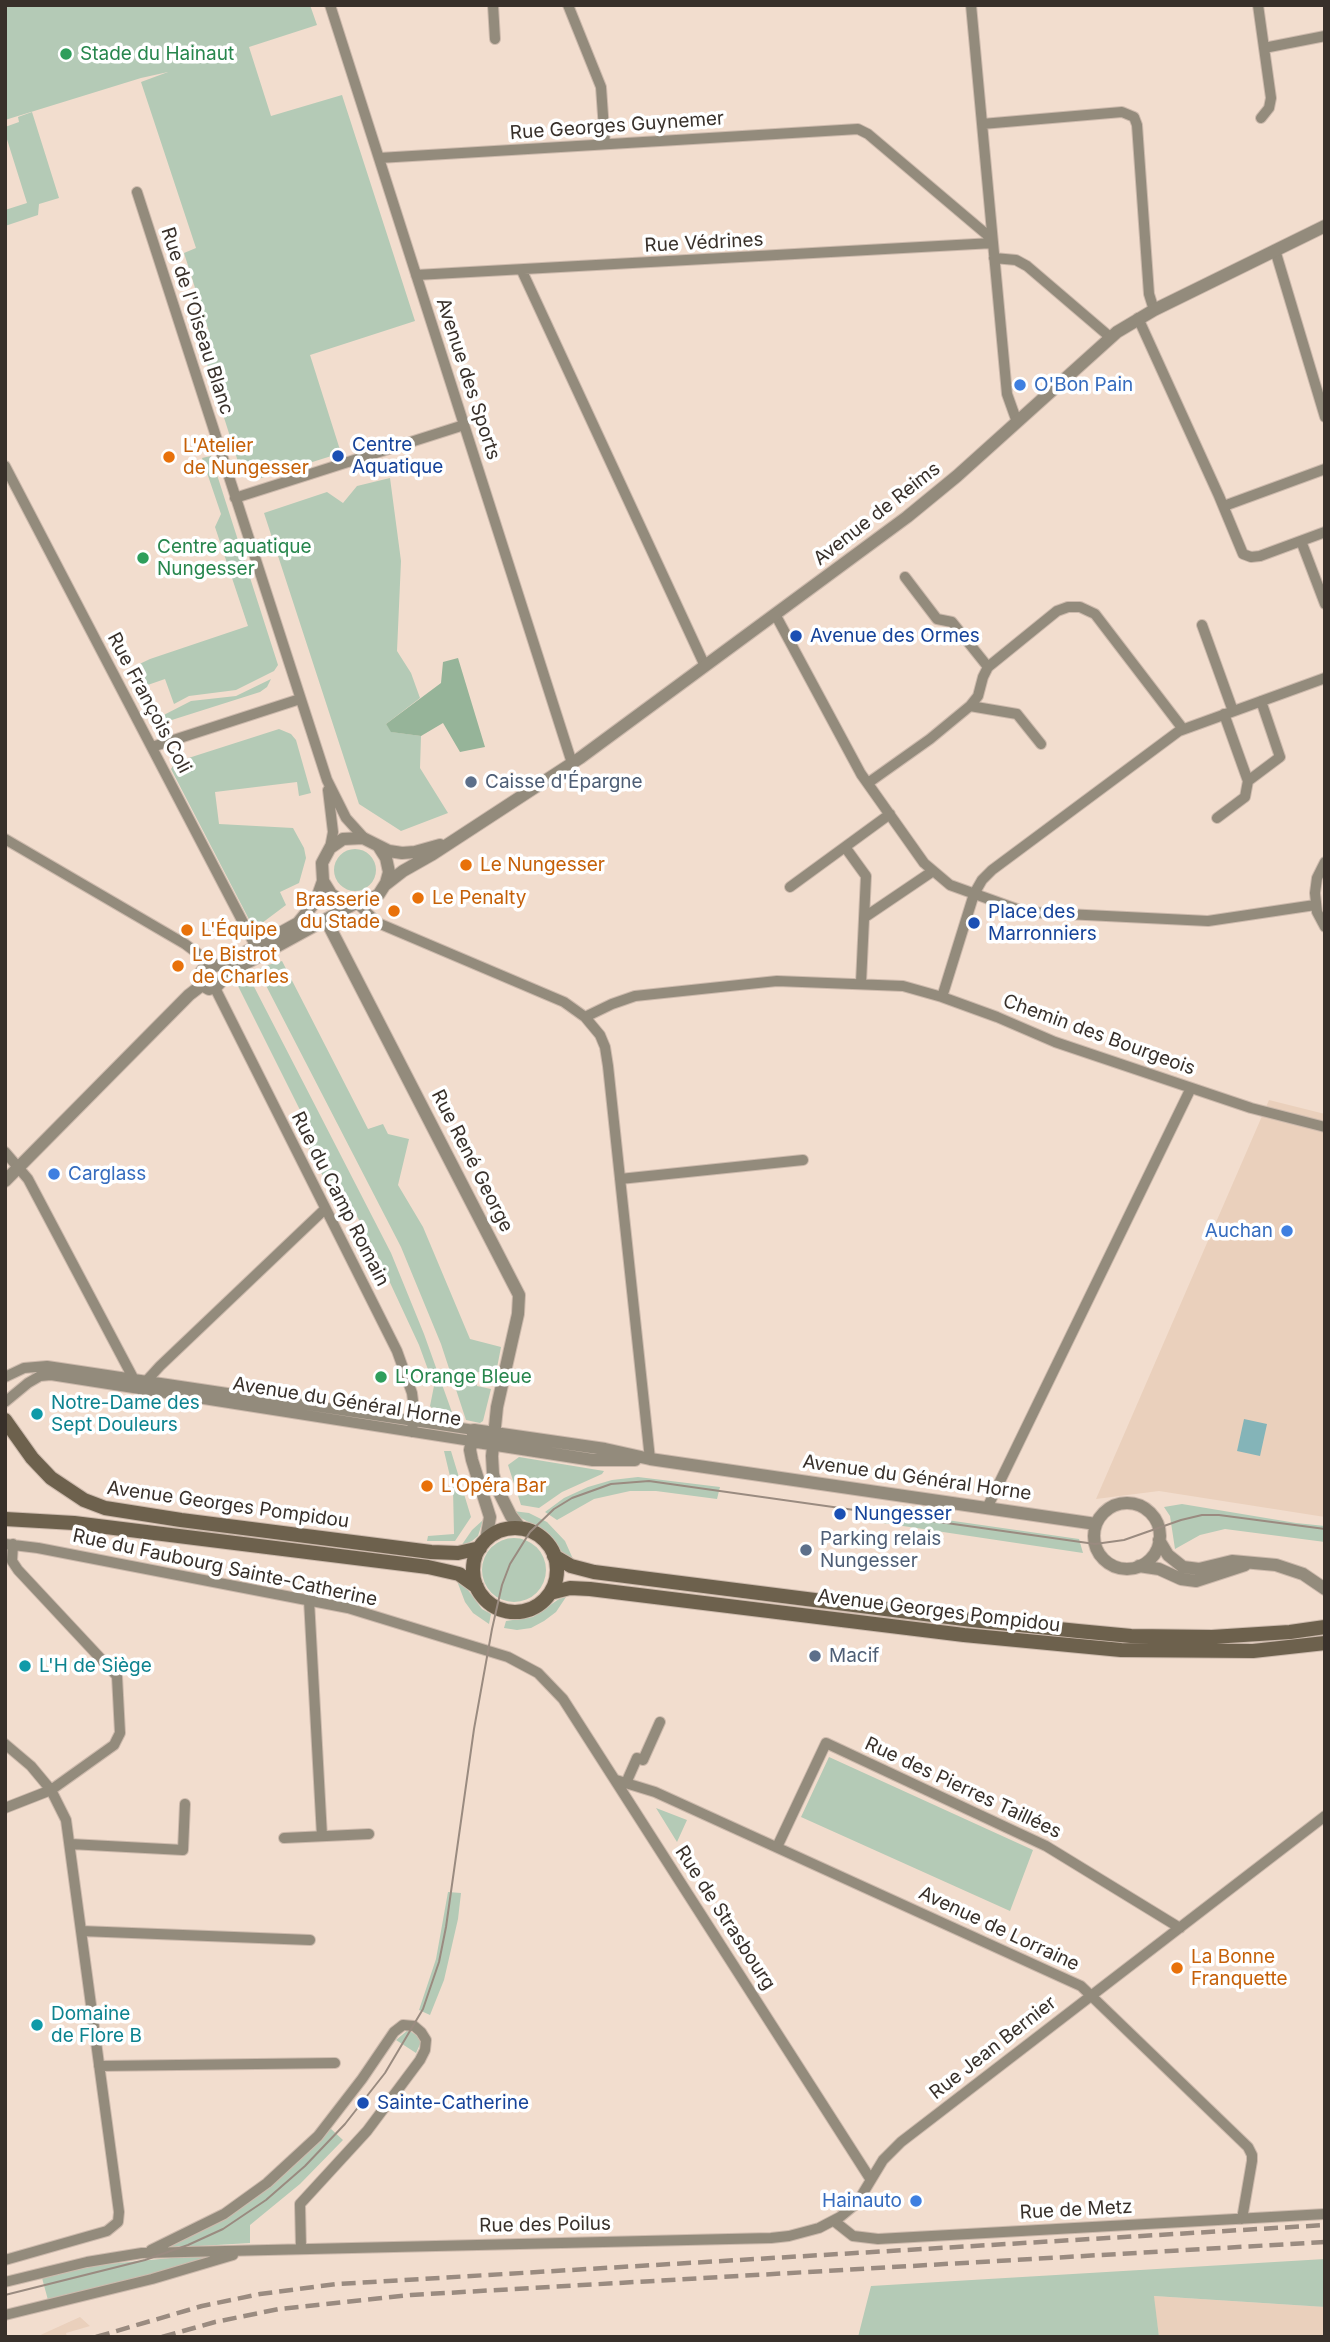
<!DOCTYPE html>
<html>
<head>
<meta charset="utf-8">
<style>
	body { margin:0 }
	#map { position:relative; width:1330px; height:2342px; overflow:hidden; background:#f2ddce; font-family:Inter,sans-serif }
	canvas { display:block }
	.frame { position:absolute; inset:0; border:7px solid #38302a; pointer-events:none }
</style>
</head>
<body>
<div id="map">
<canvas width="1330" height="2342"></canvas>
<div class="frame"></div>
</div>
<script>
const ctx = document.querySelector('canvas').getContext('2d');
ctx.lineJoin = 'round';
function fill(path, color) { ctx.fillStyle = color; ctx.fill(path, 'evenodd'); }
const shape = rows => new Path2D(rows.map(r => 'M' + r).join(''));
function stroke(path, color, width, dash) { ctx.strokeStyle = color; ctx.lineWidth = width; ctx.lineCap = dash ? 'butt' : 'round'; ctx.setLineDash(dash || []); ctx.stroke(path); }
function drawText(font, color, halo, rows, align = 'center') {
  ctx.font = font + ' Inter,sans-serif'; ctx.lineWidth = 7; ctx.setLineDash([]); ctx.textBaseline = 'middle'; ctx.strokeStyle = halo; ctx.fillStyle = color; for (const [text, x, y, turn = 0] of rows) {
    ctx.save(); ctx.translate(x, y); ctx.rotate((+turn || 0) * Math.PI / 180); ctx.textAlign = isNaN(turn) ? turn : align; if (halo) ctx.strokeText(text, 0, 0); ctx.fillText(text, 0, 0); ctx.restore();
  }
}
const built = shape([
	[1269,1100,1325,1114,1325,1517,1159,1491,1096,1499],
	[1153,2296,1325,2307,1325,2337,1159,2337],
	[80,2317,90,2326,66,2333,67,2337,36,2337]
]);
const green = shape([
	[5,5,310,5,317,25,249,47,271,116,342,95,415,321,310,355,341,453,255,480,241,471,199,339,210,335,184,253,196,248,141,82,168,72,141,78,5,120],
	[32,112,59,198,39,204,38,215,5,226,5,210,27,203,5,133,5,127,19,122,18,117],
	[211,456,278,665,274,671,236,690,189,696,174,704,165,679,139,688,129,669,150,659,248,626,215,527,221,514,202,458],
	[390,478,401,561,397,651,411,673,420,698,386,724,392,732,421,736,420,768,448,813,401,831,359,804,264,513,327,492,343,503,357,486],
	[271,679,267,687,260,692,156,725,154,720,191,701,236,696],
	[279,729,291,734,296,740,311,793,299,796,297,782,215,792,219,824,293,828,304,848,306,858,299,883,280,892,286,905,254,929,171,769,176,762],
	'334 870a21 21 0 1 1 42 0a21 21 0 1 1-42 0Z',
	[282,961,368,1129,383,1124,388,1134,409,1139,398,1185,423,1227,470,1339,501,1347,496,1373,477,1372,477,1386,491,1389,483,1421,480,1423,466,1420,441,1344,401,1247,258,970,264,966],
	[248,975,391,1253,424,1334,454,1418,440,1417,430,1406,434,1386,419,1345,379,1259,340,1183,327,1184,302,1135,308,1126,236,982],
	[444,1451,451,1451,471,1517,455,1541,427,1541,428,1536,454,1534,453,1489],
	[519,1457,604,1471,602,1474,562,1492,539,1508,521,1505,508,1465],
	[638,1477,720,1487,717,1499,656,1491,630,1491,594,1499,557,1520,545,1512,564,1498,588,1487,612,1480],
	[1182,1504,1296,1523,1325,1526,1325,1542,1225,1529,1200,1535,1175,1549,1170,1516,1164,1507],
	[513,1511,529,1513,547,1522,565,1541,573,1559,562,1553,545,1531,521,1518],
	[884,1511,1079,1539,1083,1553,883,1523],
	[483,1520,478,1536,472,1541,461,1546,472,1530],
	'482 1570a32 32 0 1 1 64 0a32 32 0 1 1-64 0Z',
	[457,1581,465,1586,482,1609,491,1614,489,1624,473,1613,465,1602],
	[566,1597,556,1612,544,1621,531,1628,517,1630,504,1628,506,1621,533,1617,559,1599],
	[829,1757,1033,1850,1010,1911,801,1817],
	[656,1808,687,1820,677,1842],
	[448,1892,461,1893,458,1919,444,1980,430,2015,419,2010,436,1959],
	[408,2030,418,2036,421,2042,416,2053,396,2040],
	[330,2128,343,2140,300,2184,250,2225,250,2243,166,2248,226,2217],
	[223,2253,149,2275,48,2300,42,2278,87,2266],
	[1325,2259,1325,2307,1154,2296,1159,2337,858,2337,871,2286]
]);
const forest = shape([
	[458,658,485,747,460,752,443,723,421,736,391,732,386,724,441,683,443,662]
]);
const water = shape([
	[1244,1419,1267,1424,1260,1456,1237,1451]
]);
const minor = shape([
	[330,5,572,763],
	[493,5,495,39],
	[568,5,601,87,605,144],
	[971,5,1007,394,1017,422],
	[1258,5,1271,98,1269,108,1261,118],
	[1264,48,1325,36],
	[982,124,1122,112,1134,117,1137,125,1149,294,1154,310],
	[379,158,858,129,868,134,992,239],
	[137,192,327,780,346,818,365,839],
	[1275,250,1325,417],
	[994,258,1016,260,1027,266,1110,337],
	[522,271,705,666],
	[416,275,993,243],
	[1138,318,1219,496,1243,554,1251,557,1260,556,1325,532],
	[5,466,259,953],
	[235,498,464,425],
	[1224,506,1325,469],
	[1301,541,1325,604],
	[905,577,937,619,952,622,988,667],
	[775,614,861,774,924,863,950,885,1025,912,1208,921,1315,905],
	[1202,625,1233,711],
	[970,706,1017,714,1041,744],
	[152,747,300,699],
	[1248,781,1280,757,1261,701],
	[868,783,930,739,970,706,978,696,983,677,988,667,1057,611,1068,607,1080,607,1095,614,1183,729],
	[328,790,333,832,330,848],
	[1217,818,1245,797,1248,781,1224,714],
	[5,839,185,944,197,953,208,966],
	[845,847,866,876,861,983],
	[1325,862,1317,878,1315,893,1317,912,1325,927],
	[790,887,890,814],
	[358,904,378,923,564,1002,585,1017,600,1035,605,1047,608,1066,650,1459],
	[865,917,933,871],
	[215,988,397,1351,412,1393,414,1409,412,1432],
	[942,997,974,894,982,880,992,870,1179,731,1325,678],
	[585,1017,612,1004,635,996,777,981,903,986,942,997,997,1017,1055,1042,1251,1108,1325,1127],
	[5,1152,28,1179,139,1389,160,1366,325,1209],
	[620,1179,803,1160],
	[5,1377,24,1368,47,1366,474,1430],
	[5,1402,28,1383,40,1376,51,1375,471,1441],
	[987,1508,1191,1088],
	[5,1544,38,1548,348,1608,508,1657,538,1673,563,1699,871,2180],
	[309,1600,322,1836],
	[5,1744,31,1766,51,1790,66,1820,119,2212,118,2222,107,2231,5,2260],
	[616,1780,655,1792,1081,1986,1248,2147,1252,2155,1252,2161,1242,2219],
	[626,1783,637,1758,643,1760,660,1722],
	[5,1808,51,1790,114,1745,120,1733,117,1676,18,1570,12,1561,13,1544],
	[284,1838,369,1834],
	[70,1844,183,1850,185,1804],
	[777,1847,826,1743,1046,1846,1180,1928],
	[81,1931,310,1940],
	[99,2066,335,2063],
	[834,2221,853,2236,878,2239,1325,2214],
	[151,2250,224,2214,267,2183,318,2136,362,2079,394,2032,403,2025,414,2026,421,2032,426,2040,425,2050,420,2060,367,2131,300,2204,301,2248],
	[5,2282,87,2262,142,2253,771,2238,789,2236,819,2228,840,2217,857,2203,883,2160,901,2142,1325,1816],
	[5,2315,152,2279,233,2255]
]);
const tertiary = shape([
	[379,847,386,858,389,872,386,883,379,894,367,902,356,904,343,902,331,894,323,881,322,863,330,848,343,839,363,838,389,851,402,853,415,852,440,845],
	[385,885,403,871,433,854,580,758,907,517,957,476,1117,332,1154,310,1325,226],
	[326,920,519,1295,518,1314,497,1407,492,1456,493,1474,497,1488,511,1516,521,1529],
	[202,985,209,989,216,987,230,972,354,904],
	[202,985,199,975,204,968,224,964,298,923,316,901,323,881],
	[5,1181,189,995,202,985],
	[471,1441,593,1460,635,1460],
	'1094 1536a33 33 0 1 1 66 0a33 33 0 1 1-66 0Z',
	[486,1540,490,1517,472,1460,470,1450,474,1430,605,1449,650,1459,1096,1524],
	[1159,1540,1168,1555,1183,1567,1199,1569,1232,1561,1276,1565,1303,1574,1325,1589],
	[1139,1566,1159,1569,1181,1579,1196,1581,1245,1565]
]);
const secondary = shape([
	[5,1420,32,1458,51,1478,84,1500,105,1508,181,1520,431,1552,458,1553,480,1548],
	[5,1519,74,1523,428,1567,459,1574,477,1587],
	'473 1570a42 42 0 1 1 84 0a42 42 0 1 1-84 0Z',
	[554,1556,571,1566,594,1572,972,1620,1078,1631,1131,1636,1212,1637,1290,1632,1325,1627],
	[550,1593,570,1588,590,1589,964,1635,1121,1650,1253,1651,1325,1643]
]);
const tram = shape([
	[5,2295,145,2260,188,2245,223,2229,266,2200,305,2166,345,2124,385,2073,423,2009,439,1962,446,1927,474,1729,492,1629,502,1585,510,1564,530,1532,554,1509,572,1498,611,1484,649,1481,1095,1544,1124,1540,1181,1520,1202,1515,1219,1515,1325,1529]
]);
const rail = shape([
	[96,2337,202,2306,260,2294,337,2284,1325,2225],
	[162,2337,215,2322,279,2309,411,2295,1325,2242]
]);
const markers = [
	[66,54,7,"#2e9e5b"],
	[1020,385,7,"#3f7fe0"],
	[338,456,7,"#1a4fb4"],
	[169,457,7,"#e8710a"],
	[143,558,7,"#2e9e5b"],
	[796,636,7,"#1a4fb4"],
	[471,782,7,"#5c6f8a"],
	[466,865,7,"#e8710a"],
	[418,898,7,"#e8710a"],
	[394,911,7,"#e8710a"],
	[974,923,7,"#1a4fb4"],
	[187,930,7,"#e8710a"],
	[178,966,7,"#e8710a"],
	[54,1174,7,"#3f7fe0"],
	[1287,1231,7,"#3f7fe0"],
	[381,1377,7,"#2e9e5b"],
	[37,1414,7,"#0f9aa8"],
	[427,1486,7,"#e8710a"],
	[840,1514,7,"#1a4fb4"],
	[806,1550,7,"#5c6f8a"],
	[815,1656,7,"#5c6f8a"],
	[25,1666,7,"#0f9aa8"],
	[1177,1968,7,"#e8710a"],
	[37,2025,7,"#0f9aa8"],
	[363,2103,7,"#1a4fb4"],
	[916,2201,7,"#3f7fe0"]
];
const leisureNames = [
	["Stade du Hainaut",80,54],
	["Centre aquatique",157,547],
	["Nungesser",157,569],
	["L'Orange Bleue",395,1377]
];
const streetNames = [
	["Rue Georges Guynemer",617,126,-4],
	["Rue Védrines",704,243,-3],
	["Rue de l'Oiseau Blanc",197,321,72],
	["Avenue des Sports",468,379,72],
	["Avenue de Reims",877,514,-38],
	["Rue François Coli",149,703,62],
	["Chemin des Bourgeois",1099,1035,20],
	["Rue René George",472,1161,63],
	["Rue du Camp Romain",340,1199,63],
	["Avenue du Général Horne",347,1402,9],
	["Avenue du Général Horne",917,1478,8],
	["Avenue Georges Pompidou",228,1505,8],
	["Rue du Faubourg Sainte-Catherine",225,1568,12],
	["Avenue Georges Pompidou",939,1611,7],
	["Rue des Pierres Taillées",963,1788,25],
	["Rue de Strasbourg",725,1918,57],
	["Avenue de Lorraine",999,1929,25],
	["Rue Jean Bernier",993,2048,-38],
	["Rue de Metz",1076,2210,-3],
	["Rue des Poilus",545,2225,-1]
];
const shopNames = [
	["O'Bon Pain",1034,385],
	["Carglass",68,1174],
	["Auchan",1273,1231,"right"],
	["Hainauto",902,2201,"right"]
];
const transitNames = [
	["Centre",352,445],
	["Aquatique",352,467],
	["Avenue des Ormes",810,636],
	["Place des",988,912],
	["Marronniers",988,934],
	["Nungesser",854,1514],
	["Sainte-Catherine",377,2103]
];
const foodNames = [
	["L'Atelier",183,446],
	["de Nungesser",183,468],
	["Le Nungesser",480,865],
	["Le Penalty",432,898],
	["Brasserie",380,900,"right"],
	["du Stade",380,922,"right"],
	["L'Équipe",201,930],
	["Le Bistrot",192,955],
	["de Charles",192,977],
	["L'Opéra Bar",441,1486],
	["La Bonne",1191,1957],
	["Franquette",1191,1979]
];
const serviceNames = [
	["Caisse d'Épargne",485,782],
	["Parking relais",820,1539],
	["Nungesser",820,1561],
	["Macif",829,1656]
];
const cultureNames = [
	["Notre-Dame des",51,1403],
	["Sept Douleurs",51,1425],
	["L'H de Siège",39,1666],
	["Domaine",51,2014],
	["de Flore B",51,2036]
];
fill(built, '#ead0bc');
fill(green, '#b4cab6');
fill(forest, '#96b499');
fill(water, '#84b4b8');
stroke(minor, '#cdbaad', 12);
stroke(tertiary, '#cdbaad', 14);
stroke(secondary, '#cdbaad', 16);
stroke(minor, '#938b7c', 10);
stroke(tertiary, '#938b7c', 12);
stroke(secondary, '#6d614d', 14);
stroke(tram, '#9a8b80', 2);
stroke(rail, '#9a8b80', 4.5, [14, 7]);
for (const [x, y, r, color] of markers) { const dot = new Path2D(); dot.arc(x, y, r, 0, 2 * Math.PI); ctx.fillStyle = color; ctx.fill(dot); stroke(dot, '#fff', 2.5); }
drawText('19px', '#27864d', '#fff', leisureNames, 'left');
drawText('19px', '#38302a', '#fff', streetNames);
drawText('19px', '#366cbe', '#fff', shopNames, 'left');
drawText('19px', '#164399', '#fff', transitNames, 'left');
drawText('19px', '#c56008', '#fff', foodNames, 'left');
drawText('19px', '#4e5e75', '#fff', serviceNames, 'left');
drawText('19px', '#0d838f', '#fff', cultureNames, 'left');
</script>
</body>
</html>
